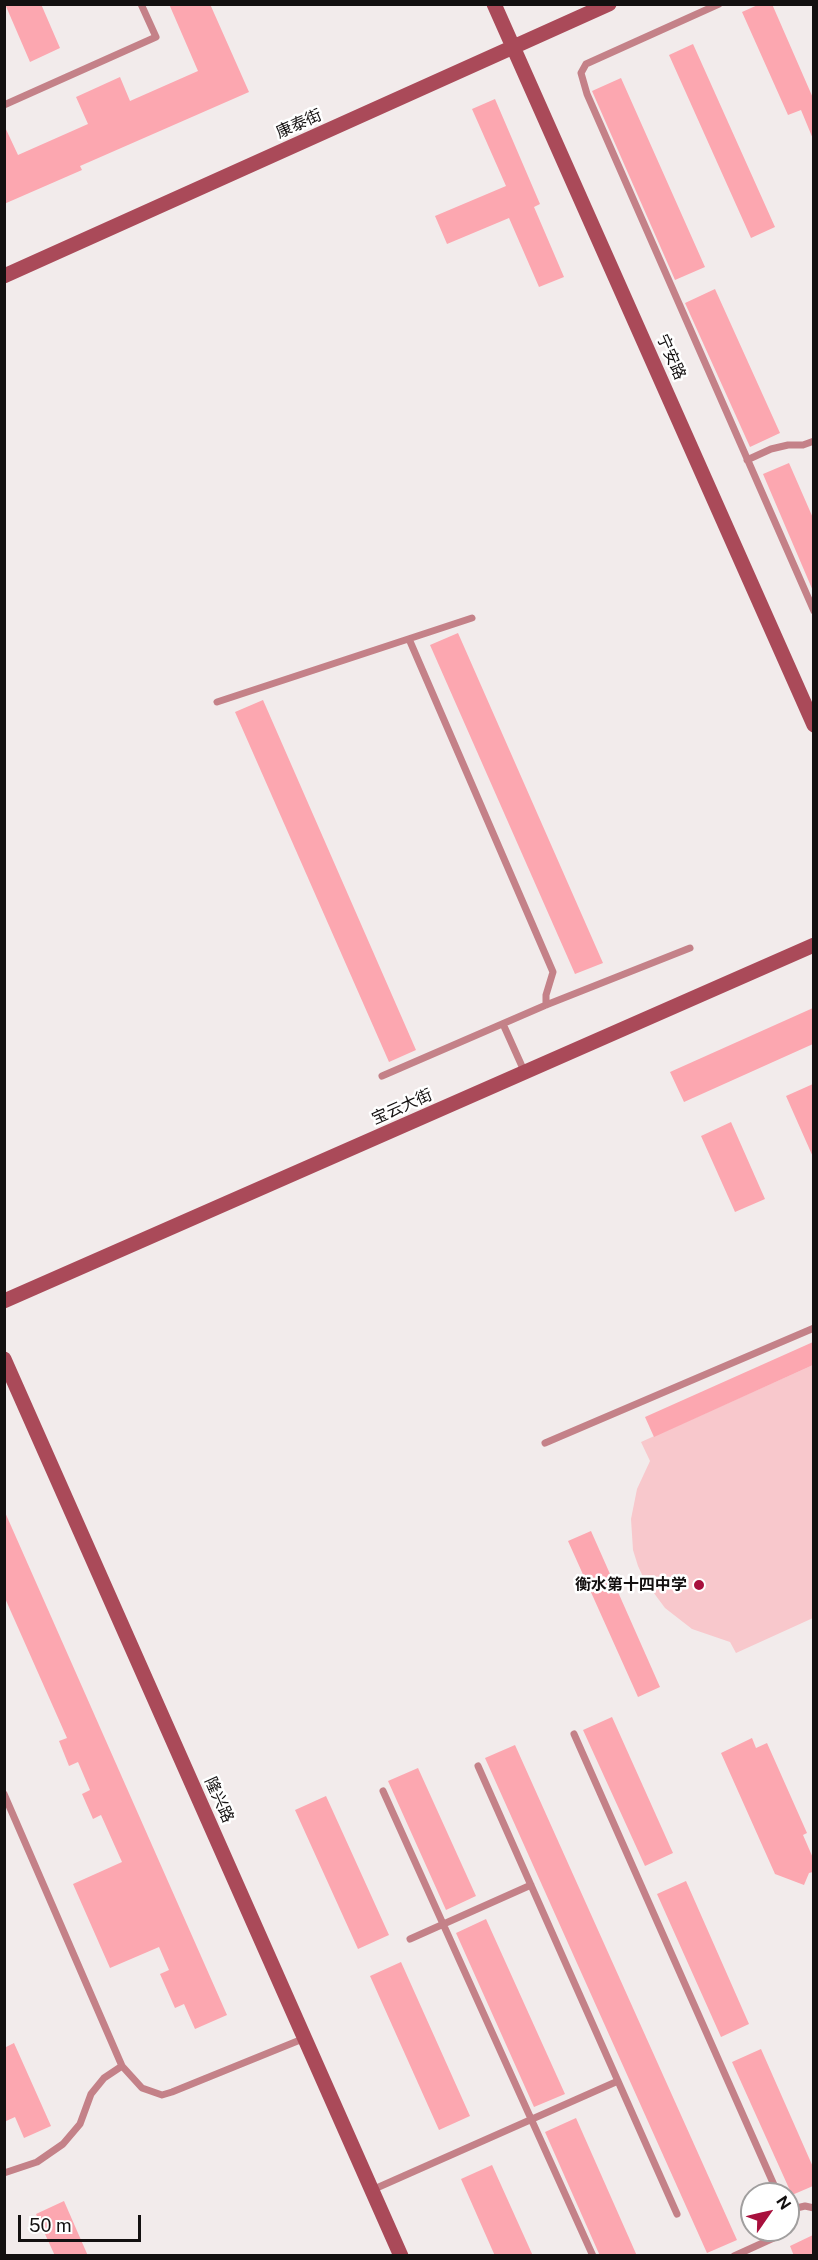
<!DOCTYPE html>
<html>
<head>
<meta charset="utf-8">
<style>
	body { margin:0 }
	#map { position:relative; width:818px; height:2260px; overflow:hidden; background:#f2ebeb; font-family:"Public Sans",sans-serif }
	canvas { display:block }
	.frame { position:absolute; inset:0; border:6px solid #131010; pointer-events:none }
	.north { position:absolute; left:740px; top:2182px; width:60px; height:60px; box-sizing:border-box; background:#fff; border:2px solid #a19f9f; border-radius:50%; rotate:56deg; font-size:16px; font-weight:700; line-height:24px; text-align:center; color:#131010 }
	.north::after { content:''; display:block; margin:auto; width:21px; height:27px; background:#a8103d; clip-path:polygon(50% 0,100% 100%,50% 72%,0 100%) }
	.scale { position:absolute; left:18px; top:2215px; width:123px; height:27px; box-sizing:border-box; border:3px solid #131010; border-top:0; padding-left:8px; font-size:18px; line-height:21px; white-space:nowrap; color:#131010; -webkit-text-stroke:4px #fff; paint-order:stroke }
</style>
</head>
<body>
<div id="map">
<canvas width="818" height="2260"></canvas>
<div class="frame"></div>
<div class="north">N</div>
<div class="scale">50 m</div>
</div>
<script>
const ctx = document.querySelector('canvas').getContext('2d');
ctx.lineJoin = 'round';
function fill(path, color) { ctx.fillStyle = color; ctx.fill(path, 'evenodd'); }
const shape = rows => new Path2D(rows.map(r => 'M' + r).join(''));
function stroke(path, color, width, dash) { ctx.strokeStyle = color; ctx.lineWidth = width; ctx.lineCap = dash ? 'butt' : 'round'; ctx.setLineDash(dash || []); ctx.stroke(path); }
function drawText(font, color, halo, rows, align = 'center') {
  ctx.font = font + ' "Public Sans","Noto Sans SC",sans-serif'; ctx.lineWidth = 5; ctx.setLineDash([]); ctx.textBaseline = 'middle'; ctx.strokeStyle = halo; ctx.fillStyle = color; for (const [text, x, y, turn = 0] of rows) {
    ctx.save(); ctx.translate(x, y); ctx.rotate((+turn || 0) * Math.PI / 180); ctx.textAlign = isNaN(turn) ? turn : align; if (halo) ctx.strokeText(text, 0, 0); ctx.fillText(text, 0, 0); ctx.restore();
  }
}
const green = shape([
	[813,1365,813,1618,736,1653,730,1642,692,1629,665,1608,645,1581,638,1566,633,1550,631,1519,637,1489,650,1461,641,1442]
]);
const building = shape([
	[5,4,41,4,60,48,30,62],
	[169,4,210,4,249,92,80,166,82,170,4,204,4,125,18,155,88,124,76,97,120,77,130,101,198,71],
	[760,4,772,4,813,98,813,139,801,110,788,115,742,12],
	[693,44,775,227,751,238,669,55],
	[621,78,705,267,675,280,592,91],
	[495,99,540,204,534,207,564,277,539,287,509,218,447,244,435,216,506,186,472,109],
	[715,289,780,433,750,447,685,303],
	[789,463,813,518,813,591,763,474],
	[458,633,603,963,575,974,430,645],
	[263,700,416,1050,389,1062,235,712],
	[813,1008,813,1044,684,1102,670,1072],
	[813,1084,813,1157,786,1096],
	[731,1122,765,1199,735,1212,701,1136],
	[813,1342,813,1365,654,1437,645,1417],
	[4,1510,227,2015,195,2029,184,2004,175,2008,160,1974,169,1970,159,1947,110,1968,73,1884,122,1862,101,1815,93,1819,82,1794,90,1790,78,1762,69,1766,59,1741,67,1738,4,1596],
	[591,1531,660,1687,638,1697,568,1541],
	[612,1717,673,1853,645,1866,583,1730],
	[752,1738,756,1748,767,1743,807,1833,803,1835,813,1858,813,1872,809,1873,804,1885,775,1874,721,1753],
	[515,1745,737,2240,707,2253,485,1758],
	[418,1768,476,1896,446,1910,388,1781],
	[326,1796,389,1935,358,1949,295,1810],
	[686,1881,749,2024,721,2037,657,1894],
	[486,1919,565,2094,534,2107,456,1933],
	[401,1962,470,2116,439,2130,370,1976],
	[14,2043,51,2126,24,2138,15,2117,4,2122,4,2048],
	[761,2049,813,2167,813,2186,792,2195,732,2062],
	[576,2118,637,2256,600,2256,545,2132],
	[492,2165,533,2256,495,2256,461,2179],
	[64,2201,88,2256,55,2256,36,2214],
	[813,2235,813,2256,794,2256,790,2246]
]);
const lane = shape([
	[719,4,586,64,581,73,587,94,814,611],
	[4,105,156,37,141,4],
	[747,460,771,449,788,445,803,445,814,441],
	[409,639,553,972,546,995,546,1005],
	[217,702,472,618],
	[503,1024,525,1073],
	[382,1076,546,1005,690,948],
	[545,1443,814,1328],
	[574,1734,778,2194],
	[478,1766,677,2214],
	[383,1791,593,2256],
	[4,1794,122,2066,142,2088,162,2095,172,2092,305,2038],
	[410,1939,531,1885],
	[4,2173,37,2162,63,2144,80,2124,91,2094,104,2078,122,2066],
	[372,2190,618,2081],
	[788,2210,805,2206,814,2208],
	[788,2216,788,2223],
	[734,2256,778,2236,783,2230]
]);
const secondary = shape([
	[494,4,814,725],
	[4,276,609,4],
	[4,1301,814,945],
	[4,1359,401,2256]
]);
const markers = [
	[699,1585,6,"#a8103d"]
];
const streetNames = [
	["康泰街",299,124,-24],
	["宁安路",671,357,66],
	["宝云大街",402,1107,-24],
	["隆兴路",219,1800,66]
];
const poiNames = [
	["衡水第十四中学",687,1585]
];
fill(green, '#f8c8cc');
fill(building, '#fca7b0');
stroke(lane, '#c48188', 7);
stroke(secondary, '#aa4a59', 15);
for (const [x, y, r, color] of markers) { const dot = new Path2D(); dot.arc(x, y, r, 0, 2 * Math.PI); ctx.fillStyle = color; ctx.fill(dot); stroke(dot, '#fff', 2); }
drawText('16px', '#131010', '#fff', streetNames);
drawText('bold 16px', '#131010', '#fff', poiNames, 'right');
</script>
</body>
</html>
